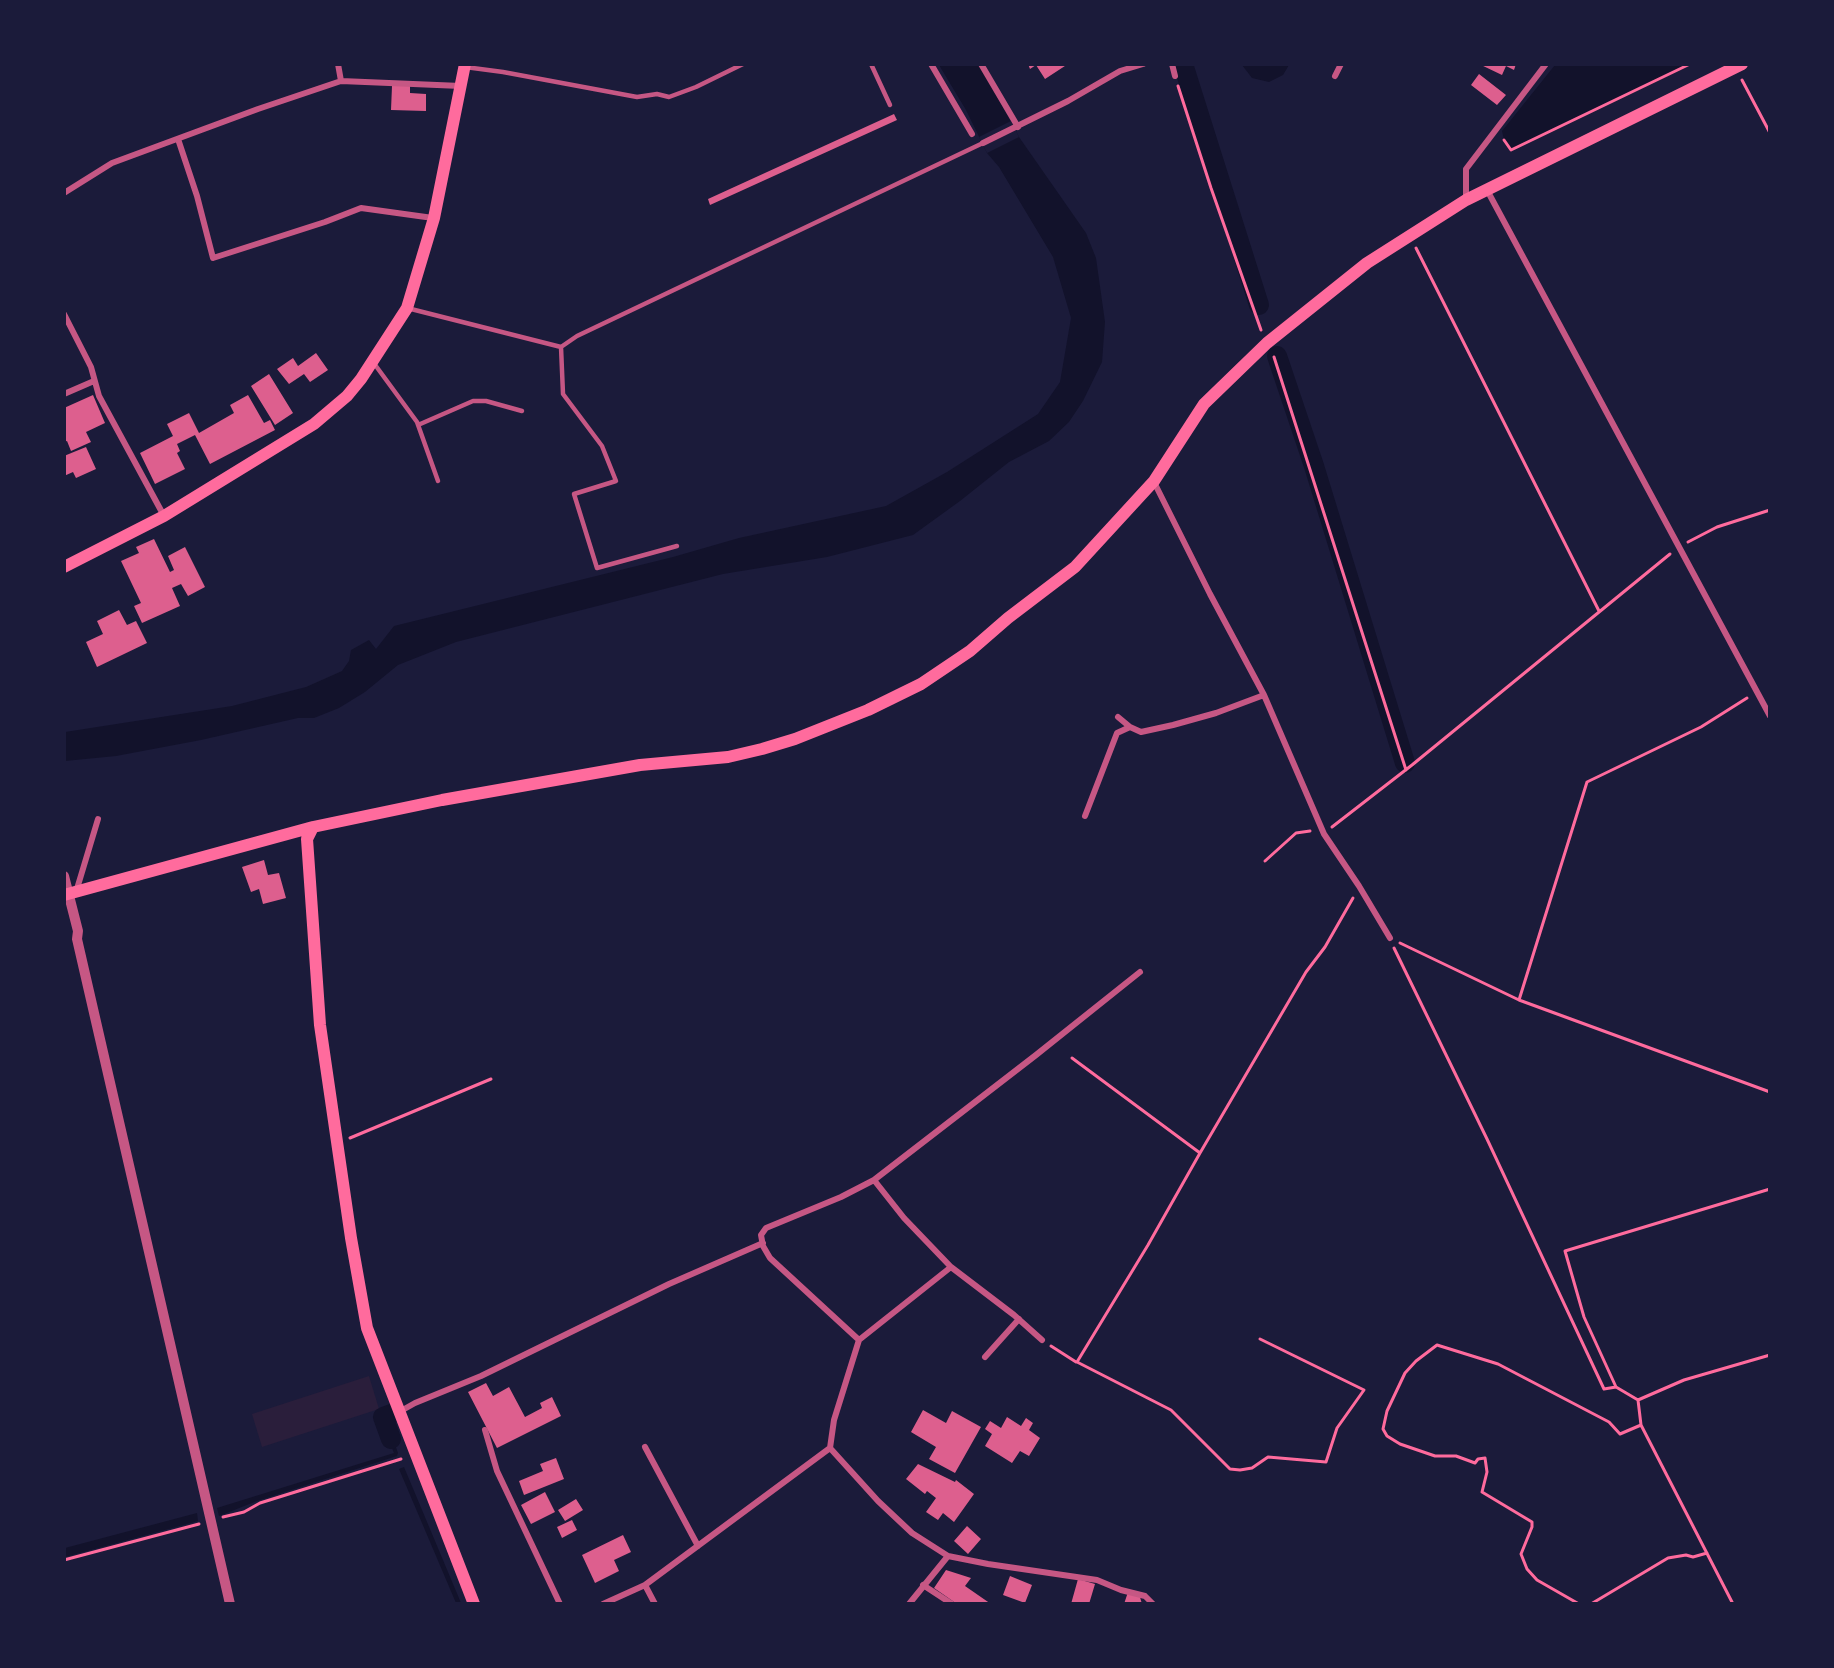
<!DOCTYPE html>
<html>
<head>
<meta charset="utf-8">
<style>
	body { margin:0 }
	#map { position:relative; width:1834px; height:1668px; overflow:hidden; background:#1b1b3a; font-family:Montserrat,sans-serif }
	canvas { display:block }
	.frame { position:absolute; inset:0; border:66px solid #1b1b3a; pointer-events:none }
</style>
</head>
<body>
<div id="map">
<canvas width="1834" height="1668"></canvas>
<div class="frame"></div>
</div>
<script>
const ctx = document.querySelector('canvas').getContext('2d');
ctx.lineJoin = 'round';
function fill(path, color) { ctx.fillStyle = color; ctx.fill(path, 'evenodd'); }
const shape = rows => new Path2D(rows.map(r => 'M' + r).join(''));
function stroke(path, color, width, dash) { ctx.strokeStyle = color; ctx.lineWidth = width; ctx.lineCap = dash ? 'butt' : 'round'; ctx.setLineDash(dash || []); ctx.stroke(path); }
const green = shape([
	[369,1376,379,1409,262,1447,252,1414]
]);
const water = shape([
	[939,65,980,65,1019,137,1086,233,1096,258,1105,322,1102,362,1083,401,1069,422,1049,441,1009,462,960,501,913,535,827,557,723,574,456,642,398,665,365,692,339,708,314,718,298,718,201,740,116,756,65,761,65,732,232,706,306,687,342,671,349,661,351,650,369,640,376,649,394,626,673,557,739,538,886,506,947,472,1038,414,1060,382,1071,318,1053,257,999,167,987,153,966,110],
	[1242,65,1289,65,1283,75,1269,82,1252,78],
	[1555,65,1691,65,1511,150,1505,144,1502,131],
	[384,1414,398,1453,397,1456,257,1501,219,1516,217,1508,394,1453,379,1418],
	[404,1467,461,1603,456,1603,399,1469],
	[197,1513,198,1521,65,1557,65,1548]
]);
const pier = shape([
	[1011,121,1019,137,987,153,979,137]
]);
const canal = shape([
	[1183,64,1259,305],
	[1277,356,1314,466,1405,763],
	[391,1414,383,1417,391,1439]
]);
const building = shape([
	[1028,64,1068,64,1045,79,1036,65,1030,69],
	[1479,64,1516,64,1514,70,1506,66,1502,75],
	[1479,74,1506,95,1497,105,1471,85],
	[392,86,410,86,410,93,426,94,426,111,391,110],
	[894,114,897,120,710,205,708,199],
	[316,353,328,370,310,382,304,374,289,384,277,369,293,358,298,366],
	[269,374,293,413,275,425,251,386],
	[93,395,105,423,86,432,91,442,71,451,67,441,64,442,64,408],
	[248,395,264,423,270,420,275,430,210,464,195,435,177,444,180,451,177,453,185,469,155,484,140,453,173,436,167,424,189,413,199,433,234,413,230,405],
	[86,447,96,469,76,478,73,472,64,476,64,456],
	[154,539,170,572,174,570,168,556,185,547,205,587,188,596,181,584,172,588,180,606,142,623,134,606,141,603,121,561,139,553,136,547],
	[119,610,127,625,136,621,147,643,97,667,86,642,103,634,97,621],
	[264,860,268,875,279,873,286,898,263,904,259,889,251,892,242,867],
	[486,1383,493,1396,509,1387,525,1417,542,1408,540,1403,552,1397,561,1416,497,1448,468,1392],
	[923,1410,946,1423,952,1411,981,1427,955,1473,929,1459,936,1447,911,1432],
	[1007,1417,1021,1426,1026,1418,1033,1423,1029,1430,1040,1438,1029,1456,1020,1451,1012,1463,985,1446,992,1434,985,1429,990,1421,1001,1428],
	[556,1458,564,1479,524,1495,519,1481,543,1471,540,1464],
	[918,1464,955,1482,956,1480,974,1494,954,1522,943,1513,938,1520,926,1512,936,1498,927,1491,925,1494,906,1479],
	[545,1492,555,1512,531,1524,521,1505],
	[576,1499,583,1510,565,1521,558,1510],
	[572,1520,577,1530,562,1538,557,1527],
	[967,1526,981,1539,968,1554,954,1541],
	[623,1535,631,1552,614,1560,619,1571,595,1583,582,1555],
	[946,1570,971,1578,965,1586,991,1604,957,1604,934,1588],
	[1010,1576,1032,1585,1025,1603,1003,1595],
	[1078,1579,1095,1584,1089,1604,1071,1604],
	[1128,1592,1140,1597,1142,1604,1124,1604]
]);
const path = shape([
	[1742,80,1770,133],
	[1178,86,1211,188,1261,330],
	[1504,140,1511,150,1690,64],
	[1416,248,1599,611],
	[1274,357,1406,770],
	[1688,542,1717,527,1770,510],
	[1332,827,1412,765,1670,554],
	[1265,861,1296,833,1310,831],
	[1400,943,1519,1000,1770,1092],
	[1394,948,1487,1139,1604,1389,1616,1387,1638,1400,1641,1425,1733,1604],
	[1519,1000,1587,782,1701,727,1747,698],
	[1072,1058,1200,1153,1306,972,1325,947,1353,898],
	[350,1138,491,1079],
	[1200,1153,1148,1245,1077,1362,1171,1410,1230,1469,1240,1470,1252,1468,1268,1457,1326,1462,1337,1428,1364,1390,1260,1339],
	[1051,1346,1076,1362],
	[1616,1387,1584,1317,1565,1251,1770,1189],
	[1638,1400,1684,1380,1770,1355],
	[223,1517,244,1512,260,1503,401,1459],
	[64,1560,199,1524],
	[1579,1604,1537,1580,1527,1569,1521,1554,1532,1527,1532,1522,1482,1492,1487,1472,1485,1458,1478,1459,1475,1463,1456,1456,1435,1456,1400,1444,1387,1436,1383,1429,1387,1411,1405,1373,1416,1361,1437,1345,1498,1364,1609,1422,1620,1434,1641,1425],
	[1591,1604,1668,1558,1686,1555,1693,1557,1707,1553]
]);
const service = shape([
	[871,64,890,105],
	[465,67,503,72,637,97,657,94,669,97,696,87,743,64],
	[407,308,561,347,577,336,983,143],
	[561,347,563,394,602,446,616,481,574,494,597,568,677,546],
	[373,362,417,422,438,481],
	[418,425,473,401,486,401,522,411]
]);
const minor = shape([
	[338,64,341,81],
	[931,64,972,134],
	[981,64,1018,127],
	[1172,64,1175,76],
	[1335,76,1341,64],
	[178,139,197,196,213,258,325,222,361,208,433,218],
	[983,143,1068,101,1120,71,1143,64],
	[1487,190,1770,716],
	[64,193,112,163,258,109,341,81,461,86],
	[1466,199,1466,169,1546,64],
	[64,314,91,367,99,396,164,516],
	[64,394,94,381],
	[1154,482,1210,594,1264,695,1324,834,1359,886,1390,938],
	[1118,717,1130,727],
	[1085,816,1117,733,1130,727,1141,732,1173,725,1216,713,1264,695],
	[76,892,98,819],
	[874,1180,904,1218,951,1267],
	[859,1340,770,1258,763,1246,761,1235,766,1228,841,1197,874,1180,1036,1055,1140,972],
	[985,1357,1019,1319],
	[399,1412,415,1403,481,1376,669,1284,763,1243],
	[485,1430,497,1471,560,1604],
	[645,1447,698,1546],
	[830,1448,878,1501,912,1533,948,1556,988,1564,1097,1580,1121,1590,1145,1596,1153,1604],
	[645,1585,655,1604],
	[923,1585,952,1604],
	[603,1604,645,1585,830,1448,834,1420,859,1340,951,1267,1014,1315,1042,1340],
	[909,1604,948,1556]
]);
const tertiary = shape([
	[64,876,78,931,77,939,230,1604]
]);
const secondary = shape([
	[64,567,164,516,314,424,347,396,361,379,407,308,434,218,465,64],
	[313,827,307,839,320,1025,351,1238,367,1328,474,1604],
	[64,895,313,827,442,800,640,765,728,757,762,749,795,739,868,710,921,684,970,651,1008,618,1075,567,1154,481,1204,404,1267,343,1367,263,1466,200,1742,64]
]);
fill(green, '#2a1e3b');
fill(water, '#12122b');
fill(pier, '#1b1b3a');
stroke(canal, '#12122b', 20);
fill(building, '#dd5f8e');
stroke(path, '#ff6b9d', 3);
stroke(service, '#c65784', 4.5);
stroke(minor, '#c65784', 6);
stroke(tertiary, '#c65784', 10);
stroke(secondary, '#ff6b9d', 12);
</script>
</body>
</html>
